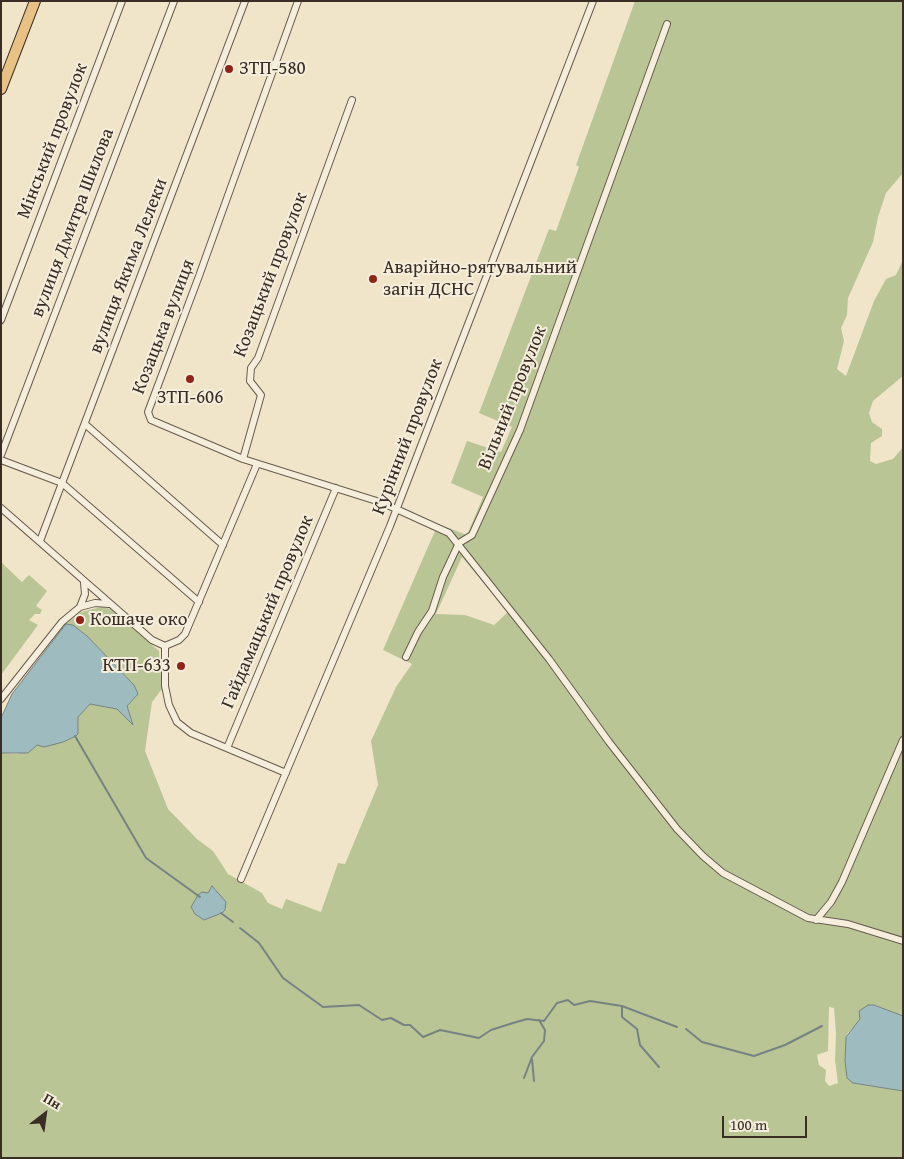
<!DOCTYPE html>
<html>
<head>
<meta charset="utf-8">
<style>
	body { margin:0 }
	#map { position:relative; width:904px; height:1159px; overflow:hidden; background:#f0e5c9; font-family:"Gentium Book Plus",serif }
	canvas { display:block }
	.frame { position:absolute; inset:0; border:2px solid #3a2d25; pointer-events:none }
	.north { position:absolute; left:20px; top:1089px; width:50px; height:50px; -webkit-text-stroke:4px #f5eedc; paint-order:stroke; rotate:30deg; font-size:14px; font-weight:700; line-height:20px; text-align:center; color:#3a2d25 }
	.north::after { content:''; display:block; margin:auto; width:18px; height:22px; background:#3a2d25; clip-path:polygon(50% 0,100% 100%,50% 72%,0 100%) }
	.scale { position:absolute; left:722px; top:1116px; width:85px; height:22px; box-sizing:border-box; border:2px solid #3a2d25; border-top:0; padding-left:6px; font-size:15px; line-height:18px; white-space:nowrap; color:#3a2d25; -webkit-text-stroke:4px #f5eedc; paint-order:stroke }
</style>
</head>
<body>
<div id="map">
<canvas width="904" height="1159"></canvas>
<div class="frame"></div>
<div class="north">Пн</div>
<div class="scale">100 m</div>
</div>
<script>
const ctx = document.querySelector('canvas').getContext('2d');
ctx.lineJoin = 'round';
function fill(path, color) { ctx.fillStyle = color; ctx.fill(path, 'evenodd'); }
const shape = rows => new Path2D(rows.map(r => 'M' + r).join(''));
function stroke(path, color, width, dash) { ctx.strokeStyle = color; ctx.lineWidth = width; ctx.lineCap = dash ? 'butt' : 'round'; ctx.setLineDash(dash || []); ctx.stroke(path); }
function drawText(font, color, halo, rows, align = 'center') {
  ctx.font = font + ' "Gentium Book Plus",serif'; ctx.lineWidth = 4; ctx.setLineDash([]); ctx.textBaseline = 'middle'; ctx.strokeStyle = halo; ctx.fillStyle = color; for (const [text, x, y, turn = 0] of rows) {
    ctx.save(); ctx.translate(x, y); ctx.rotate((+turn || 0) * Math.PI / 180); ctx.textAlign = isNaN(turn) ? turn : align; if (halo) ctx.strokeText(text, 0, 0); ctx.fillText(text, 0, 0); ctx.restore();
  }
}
const green = shape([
	[635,1,903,1,903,173,886,193,878,217,873,242,848,298,847,315,841,328,844,341,837,369,846,376,874,301,886,279,896,275,903,260,903,376,873,401,869,413,872,422,882,429,882,436,871,443,870,461,876,464,893,459,903,447,903,1016,874,1005,847,1034,845,1061,853,1083,903,1091,903,1158,1,1158,1,753,18,754,38,745,63,742,76,736,78,734,78,717,90,704,117,709,133,724,127,706,138,694,134,685,87,636,73,625,66,624,81,612,101,607,111,609,159,651,162,689,152,702,145,751,168,809,197,839,213,851,228,874,262,893,268,903,282,909,286,899,321,912,338,863,345,864,378,785,371,741,396,687,412,664,383,650,438,524,467,535,483,497,451,483,467,441,501,452,512,427,479,413,549,229,556,231,579,167,576,165],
	[462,557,508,612,494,625,465,615,436,614],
	[829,1007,834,1008,836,1034,835,1060,838,1083,829,1086,825,1081,826,1070,819,1065,817,1055,828,1051],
	[1,562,22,582,29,575,47,591,36,606,42,610,40,614,35,614,29,620,38,625,1,675]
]);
const water = shape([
	[66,624,73,625,87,636,134,685,138,694,127,706,133,725,117,709,90,704,78,717,78,734,76,736,63,742,44,747,37,745,28,753,1,753,1,718,12,694,66,624],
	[212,886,226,902,225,910,222,913,204,920,195,914,191,907,198,895,202,892,208,893,212,886],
	[868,1005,874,1005,903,1016,903,1091,853,1083,847,1078,845,1061,846,1037,860,1019,859,1011,868,1005]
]);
const stream = shape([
	[75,736,146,858,200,897],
	[221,913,233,922],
	[240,928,259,943,283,978,323,1007,359,1005,382,1020,391,1018,404,1025,410,1025,423,1037,440,1030,479,1038,491,1030,513,1023,527,1019,544,1021,557,1003,568,1000,574,1005,590,1001,622,1006,677,1027],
	[622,1006,622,1017,637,1029,640,1045,659,1067],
	[686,1029,702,1042,754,1056,785,1045,822,1026],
	[532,1059,534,1081],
	[524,1078,532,1057,544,1041,545,1030,539,1020]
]);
const minor = shape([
	[298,1,199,276,148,412,151,420,243,459,383,503,449,533,549,659,609,742,677,829,703,856,723,873,808,918,848,924,903,941],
	[1,320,122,1],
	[85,424,223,545],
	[1,455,174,1],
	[243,459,261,395,250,381,251,368,258,358,352,100],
	[1,460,62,483,199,602],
	[1,508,152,640,165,646,179,640,185,634,257,464],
	[40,541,245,1],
	[80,607,95,603,109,604],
	[165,646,165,686,169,705,177,722,191,733,286,773],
	[406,657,418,632,432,611,443,577,459,543,472,535,520,430,667,24],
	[1,699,62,622,80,607,85,594,84,583],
	[227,748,336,488],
	[241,879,390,526,593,1],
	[816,920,831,902,842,882,903,740]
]);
const primary = shape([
	[1,89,35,1]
]);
const markers = [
	[229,69,5,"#8f2418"],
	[373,279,5,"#8f2418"],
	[190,379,5,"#8f2418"],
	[80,620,5,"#8f2418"],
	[181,666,5,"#8f2418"]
];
const poiNames = [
	["ЗТП-580",239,69],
	["Аварійно-рятувальний",383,268],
	["загін ДСНС",383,290],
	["ЗТП-606",190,398,"center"],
	["Кошаче око",90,620],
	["КТП-633",171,666,"right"]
];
const streetNames = [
	["Мінський провулок",53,141,-69],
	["вулиця Дмитра Шилова",73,223,-69],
	["вулиця Якима Лелеки",129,266,-69],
	["Козацький провулок",271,275,-69],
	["Козацька вулиця",164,327,-69],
	["Вільний провулок",513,398,-68],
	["Курінний провулок",408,437,-69],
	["Гайдамацький провулок",268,612,-67]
];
fill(green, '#bac596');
fill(water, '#9ebcc0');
stroke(water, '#768382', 1);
stroke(stream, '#768382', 2);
stroke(minor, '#685b4e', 8);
stroke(primary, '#3a2d25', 12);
stroke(minor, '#f5eedc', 6);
stroke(primary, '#e8c284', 10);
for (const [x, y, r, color] of markers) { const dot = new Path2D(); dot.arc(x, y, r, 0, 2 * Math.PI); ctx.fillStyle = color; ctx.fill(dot); stroke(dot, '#f5eedc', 2); }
drawText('19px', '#3a2d25', '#f5eedc', poiNames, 'left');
drawText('19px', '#3a2d25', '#f5eedc', streetNames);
</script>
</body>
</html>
